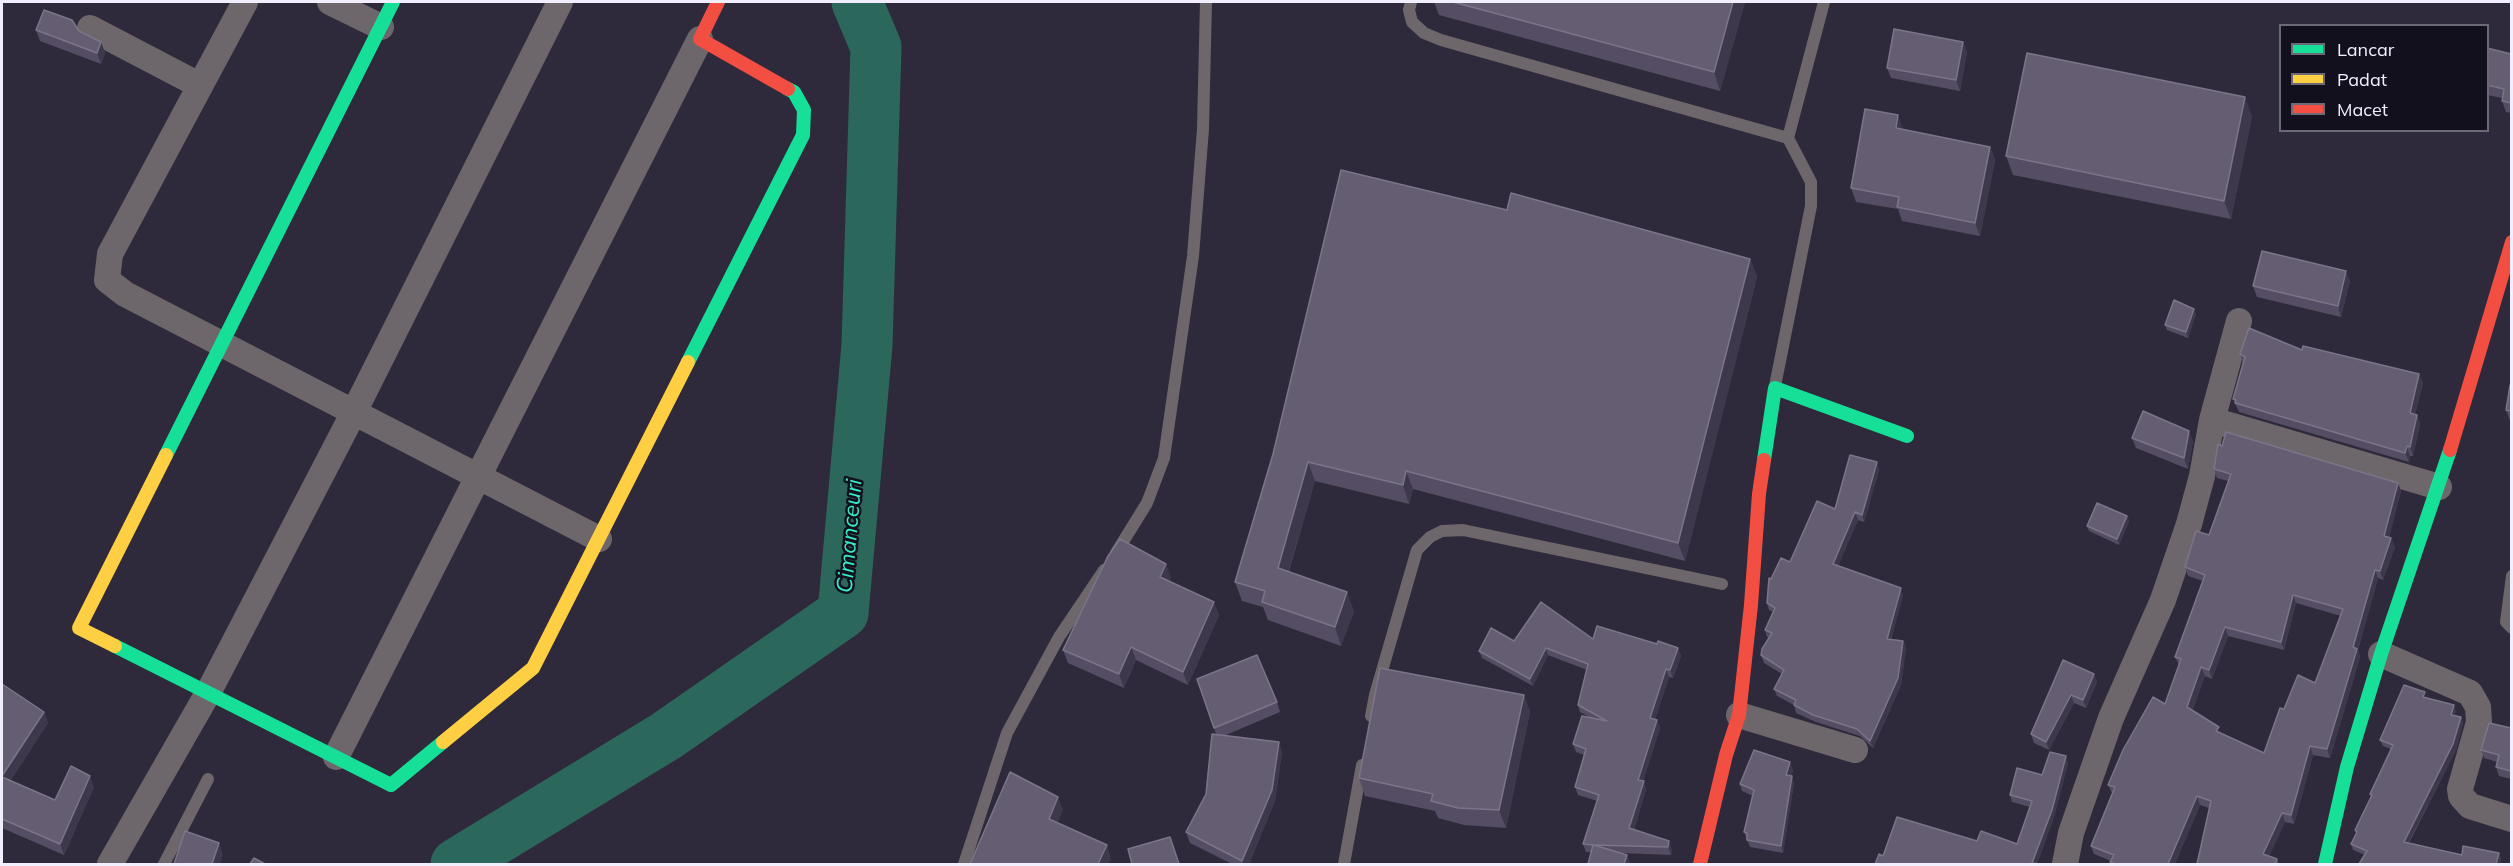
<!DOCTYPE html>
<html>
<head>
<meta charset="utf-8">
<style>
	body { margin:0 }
	#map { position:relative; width:2513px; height:866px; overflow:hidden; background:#2f2a3b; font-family:Mulish,sans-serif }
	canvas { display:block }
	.frame { position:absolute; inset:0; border:3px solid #f1eefe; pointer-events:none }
	.legend { position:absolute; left:2279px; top:24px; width:210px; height:108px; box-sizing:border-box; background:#13101d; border:2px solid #6c6977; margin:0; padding:8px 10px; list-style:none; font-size:18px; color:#f1eefe }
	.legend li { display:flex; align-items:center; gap:12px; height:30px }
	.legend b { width:30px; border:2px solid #6c6977 }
</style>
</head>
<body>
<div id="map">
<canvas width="2513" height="866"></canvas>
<div class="frame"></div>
<ul class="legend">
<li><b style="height:8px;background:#16e098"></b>Lancar</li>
<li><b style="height:8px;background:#ffcf43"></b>Padat</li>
<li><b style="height:8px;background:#f24e42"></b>Macet</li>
</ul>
</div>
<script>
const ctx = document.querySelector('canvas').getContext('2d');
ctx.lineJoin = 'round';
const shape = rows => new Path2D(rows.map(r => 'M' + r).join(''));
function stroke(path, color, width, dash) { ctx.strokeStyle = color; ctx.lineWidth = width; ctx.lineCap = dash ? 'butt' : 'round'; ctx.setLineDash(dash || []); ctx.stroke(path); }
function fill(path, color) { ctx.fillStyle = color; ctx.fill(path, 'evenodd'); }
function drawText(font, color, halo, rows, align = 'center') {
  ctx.font = font + ' Mulish,sans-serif'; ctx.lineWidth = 5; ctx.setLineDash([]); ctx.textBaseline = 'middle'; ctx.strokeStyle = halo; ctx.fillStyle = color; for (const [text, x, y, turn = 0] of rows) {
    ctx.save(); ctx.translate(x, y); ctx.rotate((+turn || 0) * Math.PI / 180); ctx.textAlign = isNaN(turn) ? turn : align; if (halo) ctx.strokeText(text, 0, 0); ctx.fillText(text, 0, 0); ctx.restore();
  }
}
const river = shape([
	[456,864,666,736,843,613,867,345,876,47,857,2]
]);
const lane = shape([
	[1411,2,1409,10,1412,22,1424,33,1441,40,1788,138,1811,182,1811,206,1775,386],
	[1788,138,1824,2],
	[1116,553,1147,503,1164,458,1193,256,1203,129,1206,2],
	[2512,576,2506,622,2512,628],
	[1371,716,1375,695,1417,550,1430,537,1442,531,1463,530,1722,584],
	[164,864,208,779],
	[964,864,1007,733,1059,637,1104,570],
	[1344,864,1362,765]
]);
const street = shape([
	[245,2,110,254,107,280,125,294,599,539],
	[330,2,381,27],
	[90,28,199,85],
	[2212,420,2439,487],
	[2381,654,2470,693,2478,707,2479,722,2460,789,2461,796,2470,806,2512,819],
	[1739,715,1855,750],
	[336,757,700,39],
	[110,864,208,693,354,412,560,2],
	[2065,864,2071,833,2111,718,2163,600,2189,524,2202,476,2212,420,2239,321]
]);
const fast = shape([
	[688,362,803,135,804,110,794,92,788,89],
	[166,455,393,2],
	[1764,460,1775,388,1907,436],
	[115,646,391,785,443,742],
	[2325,864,2347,767,2381,654,2450,450]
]);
const slow = shape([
	[115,646,79,628,166,455],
	[443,742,533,668,688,362]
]);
const jam = shape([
	[718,2,700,39,788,89],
	[2450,450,2512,242],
	[1700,864,1726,755,1739,715,1751,605,1759,494,1764,460]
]);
const wall = shape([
	[1434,2,1745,2,1720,91,1439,15],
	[36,30,79,31,101,42,105,53,101,64,40,41],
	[1963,42,1967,52,1960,91,1891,78,1887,68],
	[2487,48,2511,54,2511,113,2506,112,2502,101,2502,98,2487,95],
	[2252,116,2231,219,2013,175,2006,156],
	[1903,129,1990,147,1995,160,1980,236,1902,221,1898,209,1856,202,1851,188],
	[1507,210,1750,259,1757,277,1685,561,1413,489,1409,504,1315,481,1289,571,1354,611,1341,646,1268,620,1263,607,1242,601,1235,582,1273,454],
	[2350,281,2341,317,2257,297,2253,286],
	[2196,314,2188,338,2167,330,2165,325],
	[2302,350,2419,374,2423,383,2415,414,2417,415,2420,424,2413,456,2410,456,2409,462,2239,412,2233,399,2243,364,2240,354],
	[2511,386,2511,421,2510,421,2506,410],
	[2132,438,2193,441,2188,469,2136,448],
	[2222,446,2398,483,2401,491,2389,537,2391,538,2395,547,2383,580,2378,578,2358,650,2360,657,2330,758,2313,755,2294,824,2285,822,2269,856,2277,859,2279,864,2197,864,2209,808,2200,805,2175,864,2111,864,2111,861,2094,854,2091,846,2112,793,2108,785,2165,704,2179,665,2175,657,2203,581,2188,576,2185,567,2209,535,2228,481,2217,478,2214,469],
	[2296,603,2341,616,2315,683,2284,709,2264,753,2222,734,2192,710,2205,676,2212,679,2228,636,2284,650],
	[1877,462,1879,470,1864,522,1858,520,1838,565,1903,595,1891,640,1903,641,1906,648,1901,685,1873,748,1860,736,1816,722,1796,713,1794,705,1777,696,1774,689,1782,674,1764,663,1761,655,1769,637,1767,637,1765,630,1773,612,1769,610,1767,603,1771,579,1790,562,1835,509],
	[2127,516,2129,521,2119,545,2089,531,2087,526],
	[1171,577,1169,581,1219,615,1188,685,1136,660,1124,688,1068,663,1063,650],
	[1593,639,1657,644,1678,648,1681,656,1673,678,1669,677,1655,719,1657,720,1660,728,1643,781,1646,789,1634,830,1672,849,1671,855,1621,853,1627,855,1630,863,1591,852,1586,852,1583,844,1597,801,1578,795,1575,787,1584,755,1576,752,1573,744,1589,717,1580,712,1578,705,1587,670,1548,655,1533,686,1482,658,1479,651,1514,641],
	[2063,660,2094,674,2097,682,2086,708,2074,703,2049,750,2034,743,2031,734],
	[1197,679,1277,702,1280,712,1226,735,1282,752,1275,801,1249,864,1232,864,1190,843,1186,832,1206,794,1216,734],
	[2,684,44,712,48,723,10,781,55,800,94,787,64,855,2,828],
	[1524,695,1530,712,1506,828,1464,825,1438,818,1435,811,1365,796,1359,778],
	[2427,698,2456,711,2454,716,2461,717,2463,723,2456,750,2409,843,2462,855,2499,853,2501,859,2500,864,2365,855,2353,850,2351,844,2356,834,2355,830,2371,797,2370,794,2391,749,2383,746,2380,740],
	[2511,728,2511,779,2499,776,2496,767,2497,762,2484,758,2481,750],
	[2068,763,2054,817,2037,864,1883,856,1977,841,2017,844,2030,807,2012,802,2010,795,2042,775],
	[1793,770,1791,776,1794,783,1783,853,1750,847,1744,832,1753,796,1742,791,1740,784]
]);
const shadedWall = shape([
	[1733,2,1745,2,1720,91,1714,72],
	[101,42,105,53,101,64,97,53],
	[1963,42,1967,52,1960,91,1956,80],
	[2245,97,2252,116,2231,219,2224,201],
	[1898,115,1903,129,1901,141,1896,128],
	[1990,147,1995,160,1980,236,1975,223],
	[1750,259,1757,277,1685,561,1678,543],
	[2346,271,2350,281,2341,317,2338,306],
	[2194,309,2196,314,2188,338,2186,332],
	[2419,374,2423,383,2413,422,2410,413],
	[2417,415,2420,424,2413,456,2410,447],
	[2189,431,2193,441,2188,469,2184,458],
	[2407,446,2410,456,2409,462,2405,453],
	[1308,462,1315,481,1284,586,1278,568],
	[1877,462,1879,470,1864,522,1862,515],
	[1406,471,1413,489,1409,504,1403,485],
	[2398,483,2401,491,2387,544,2384,536],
	[1855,512,1858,520,1836,571,1833,564],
	[2127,516,2129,521,2119,545,2117,539],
	[2391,538,2395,547,2383,580,2380,571],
	[1166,564,1171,577,1165,590,1160,577],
	[2375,570,2378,578,2358,650,2360,657,2330,758,2327,749,2353,647],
	[1901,588,1903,595,1889,647,1887,639],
	[1347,592,1354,611,1341,646,1335,627],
	[2293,595,2296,603,2284,650,2281,642],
	[1214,602,1219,615,1188,685,1183,672],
	[2225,627,2228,636,2212,679,2209,670],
	[1903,641,1906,648,1901,685,1873,748,1870,741],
	[1131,647,1136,660,1124,688,1119,674],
	[1546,648,1548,655,1533,686,1530,679],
	[1678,648,1681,656,1673,678,1670,670],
	[2201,667,2205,676,2191,716,2187,707],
	[1666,669,1669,677,1653,726,1650,718],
	[2094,674,2097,682,2086,708,2083,700],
	[1524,695,1530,712,1506,828,1499,810],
	[2071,695,2074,703,2049,750,2046,742],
	[2454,705,2456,711,2453,721,2451,715],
	[44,712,48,723,5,788,2,776],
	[2461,717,2463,723,2456,750,2406,847,2404,842],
	[1657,720,1660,728,1641,787,1638,780],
	[1279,742,1282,752,1275,801,1249,864,1244,864,1242,861],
	[2310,746,2313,755,2294,824,2291,815],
	[2066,756,2068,763,2054,817,2037,864,2032,863],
	[1790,762,1793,770,1789,782,1786,775],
	[90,776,94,787,64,855,60,844],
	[1792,776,1794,783,1783,853,1781,846],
	[1644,781,1646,789,1632,836,1629,828],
	[2197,796,2200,805,2175,864,2168,864],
	[1058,797,1063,810,1054,832,1049,819],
	[2282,813,2285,822,2266,863,2263,854],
	[1669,841,1672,849,1671,855,1668,847],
	[219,843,223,854,220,864,212,864],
	[1107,845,1111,859,1109,864,1098,864],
	[2499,853,2501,859,2500,864,2497,864],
	[1627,855,1630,863,1629,864,1624,864]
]);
const building = shape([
	[1453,2,1733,2,1714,72,1453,2],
	[44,10,72,20,79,31,101,42,97,53,36,30,44,10],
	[1894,29,1963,42,1956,80,1887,68,1894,29],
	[2487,48,2511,54,2511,103,2502,101,2504,89,2487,85,2487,48],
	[2027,53,2245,97,2224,201,2006,156,2027,53],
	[1865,109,1898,115,1896,128,1990,147,1975,223,1897,207,1899,197,1851,188,1865,109],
	[1341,170,1507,210,1511,193,1750,259,1678,543,1406,471,1403,485,1308,462,1278,568,1347,592,1335,627,1262,602,1265,591,1235,582,1273,454,1341,170],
	[2262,251,2346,271,2338,306,2253,286,2262,251],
	[2174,300,2194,309,2186,332,2165,325,2174,300],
	[2249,328,2302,350,2303,346,2419,374,2410,413,2417,415,2410,447,2407,446,2405,453,2235,403,2236,400,2233,399,2245,357,2240,354,2249,328],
	[2510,385,2511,386,2511,411,2506,410,2510,385],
	[2143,411,2189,431,2184,458,2132,438,2143,411],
	[2226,432,2398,483,2384,536,2391,538,2380,571,2375,570,2353,647,2357,649,2327,749,2310,746,2291,815,2282,813,2263,854,2277,859,2275,864,2197,864,2211,801,2197,796,2168,864,2116,864,2110,862,2114,855,2091,846,2115,787,2108,785,2123,750,2153,697,2165,704,2181,659,2175,657,2205,575,2185,567,2196,531,2209,535,2231,474,2214,469,2218,444,2222,446,2226,432],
	[2293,595,2343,609,2315,683,2298,675,2284,709,2280,708,2264,753,2216,731,2219,727,2187,707,2201,667,2209,670,2225,627,2281,642,2293,595],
	[1850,455,1877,462,1862,515,1855,512,1833,564,1901,588,1887,639,1903,641,1898,678,1870,741,1857,729,1813,715,1794,705,1796,700,1774,689,1784,670,1761,655,1762,649,1772,633,1765,630,1775,608,1767,603,1769,578,1771,579,1781,558,1790,562,1817,501,1835,509,1850,455],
	[2097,503,2127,516,2117,539,2087,526,2097,503],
	[1120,539,1166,564,1160,577,1214,602,1183,672,1131,647,1119,674,1063,650,1108,556,1120,539],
	[1541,602,1593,639,1597,626,1657,644,1658,641,1678,648,1670,670,1666,669,1650,718,1657,720,1638,780,1644,781,1629,828,1669,841,1668,847,1594,845,1627,855,1624,864,1588,864,1593,845,1583,844,1599,795,1575,787,1586,749,1573,744,1582,716,1607,721,1578,705,1588,664,1546,648,1530,679,1479,651,1491,628,1514,641,1541,602],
	[1257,655,1277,702,1214,728,1197,679,1257,655],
	[2063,660,2094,674,2083,700,2071,695,2046,742,2031,734,2063,660],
	[1380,668,1524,695,1499,810,1458,808,1431,801,1433,794,1359,778,1380,668],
	[2,684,44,712,2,776,2,684],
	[2404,685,2425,692,2423,697,2454,705,2451,715,2461,717,2453,744,2404,842,2462,855,2463,846,2499,853,2496,864,2498,864,2359,864,2367,851,2351,844,2357,832,2355,830,2372,795,2370,794,2393,745,2380,740,2404,685],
	[2489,723,2511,728,2511,771,2496,767,2499,755,2481,750,2489,723],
	[1212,734,1279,742,1272,790,1242,861,1186,832,1206,794,1212,734],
	[1754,750,1790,762,1786,775,1792,776,1781,846,1747,840,1747,833,1744,832,1754,790,1740,784,1754,750],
	[2050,752,2066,756,2052,810,2032,863,2038,864,1875,864,1879,854,1883,856,1897,817,1977,841,1981,831,2017,844,2032,801,2010,795,2017,768,2042,775,2050,752],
	[71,766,90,776,60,844,2,819,2,777,55,800,71,766],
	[1010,772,1058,797,1049,819,1107,845,1098,864,970,864,1010,772],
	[185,831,219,843,212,864,174,864,185,831],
	[1170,837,1179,864,1132,864,1128,849,1170,837],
	[254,858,265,864,250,864,254,858]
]);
const waterNames = [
	["Cimanceuri",850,536,-85]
];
stroke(river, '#2b675a', 51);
stroke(lane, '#6d676b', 12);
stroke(street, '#6d676b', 26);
stroke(fast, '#16e098', 14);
stroke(slow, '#ffcf43', 14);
stroke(jam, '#f24e42', 14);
fill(wall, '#544d63');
fill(shadedWall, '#3e384c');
fill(building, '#655e73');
stroke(building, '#7b7589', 1.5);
drawText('italic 22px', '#36edc9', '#13101d', waterNames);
</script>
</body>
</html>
